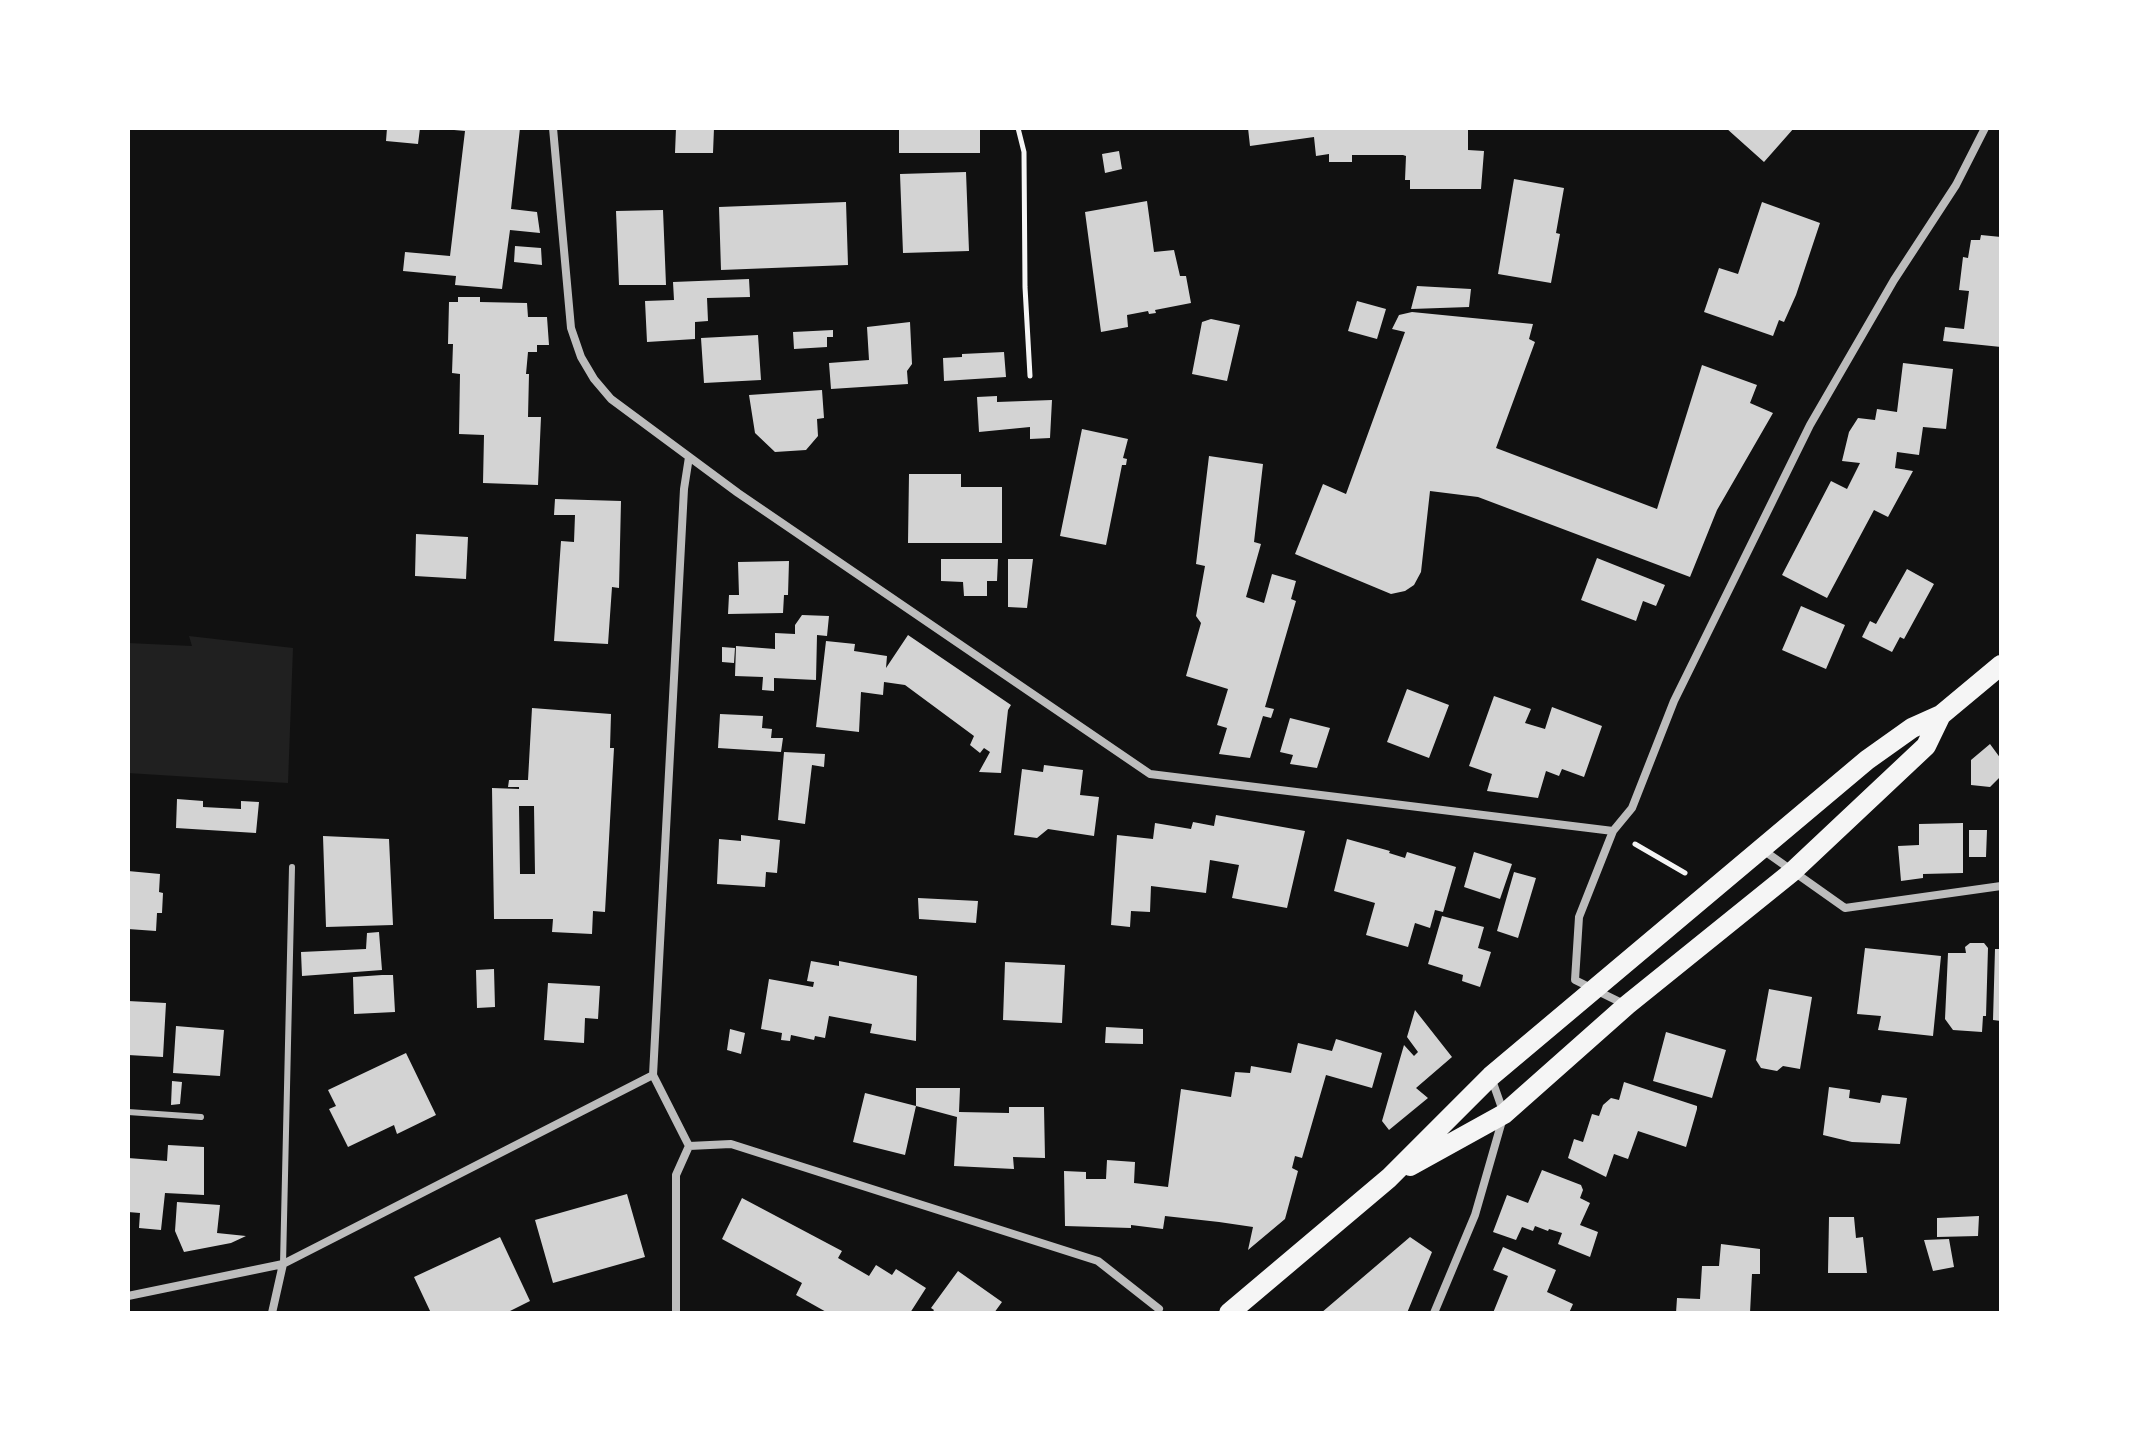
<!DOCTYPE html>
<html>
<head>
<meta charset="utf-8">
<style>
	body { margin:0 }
	#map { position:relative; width:2129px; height:1441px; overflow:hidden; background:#111; font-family:Figtree,sans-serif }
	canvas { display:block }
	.frame { position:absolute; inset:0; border:130px solid #fff; pointer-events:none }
</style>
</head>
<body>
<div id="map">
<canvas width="2129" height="1441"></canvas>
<div class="frame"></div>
</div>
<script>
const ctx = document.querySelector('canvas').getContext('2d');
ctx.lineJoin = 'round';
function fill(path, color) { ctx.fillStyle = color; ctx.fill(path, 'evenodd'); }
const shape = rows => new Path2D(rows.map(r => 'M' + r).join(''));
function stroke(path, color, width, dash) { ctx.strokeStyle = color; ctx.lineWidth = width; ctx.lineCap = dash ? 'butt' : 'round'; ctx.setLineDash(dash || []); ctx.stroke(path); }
const green = shape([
	[189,636,293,648,288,783,128,773,128,643,192,646]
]);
const building = shape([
	[387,128,420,128,418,144,386,141],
	[454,128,520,128,511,209,537,212,540,233,510,230,502,289,455,285,456,276,403,271,405,252,450,256,465,131,454,130],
	[676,128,714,128,713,153,675,153],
	[899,128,980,128,980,153,899,153],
	[1248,128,1468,130,1468,150,1484,151,1481,189,1410,189,1410,180,1405,180,1406,156,1403,155,1352,155,1352,162,1329,162,1329,154,1316,156,1314,137,1250,146],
	[1726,128,1794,128,1764,162],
	[1119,151,1122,169,1105,173,1102,154],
	[966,172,969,251,903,253,900,174],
	[1514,179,1564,188,1556,233,1560,234,1551,283,1498,274],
	[1147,201,1154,252,1174,250,1180,276,1186,276,1191,303,1155,310,1156,313,1149,314,1148,311,1127,315,1128,327,1101,332,1085,212],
	[846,202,848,265,721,270,719,207],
	[1762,202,1820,223,1796,295,1784,322,1779,320,1773,336,1704,312,1719,268,1738,274],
	[663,210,666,285,619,285,616,211],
	[1981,235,2001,237,2001,347,1943,341,1945,327,1964,329,1969,291,1959,290,1963,257,1968,258,1971,240,1980,240],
	[515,246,541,248,542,265,514,262],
	[749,279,750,297,707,298,708,321,695,322,695,339,647,342,645,301,674,300,673,282],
	[1417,286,1471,289,1469,307,1411,309],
	[458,297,480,297,480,302,527,303,528,317,547,317,549,345,537,345,537,352,528,352,526,374,529,374,528,417,541,417,538,485,483,483,484,435,459,434,460,374,452,373,453,344,448,344,449,302,458,302],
	[1357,301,1386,309,1377,339,1348,331],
	[1412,312,1533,324,1529,339,1535,342,1496,448,1657,509,1702,365,1757,385,1750,403,1773,413,1717,510,1690,577,1478,497,1430,491,1421,572,1414,585,1405,591,1391,594,1295,554,1323,484,1346,494,1405,332,1392,329,1399,315],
	[1211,319,1240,325,1227,381,1192,374,1202,322],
	[910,322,912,364,907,371,908,384,831,389,829,363,869,360,867,327],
	[833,330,833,337,827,337,827,347,794,349,793,332],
	[758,335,761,380,704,383,701,338],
	[1004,352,1006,377,944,381,943,358,962,357,962,354],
	[1903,363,1953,369,1946,429,1923,427,1919,455,1897,452,1895,468,1913,471,1888,517,1874,510,1827,598,1782,575,1831,481,1847,489,1860,463,1842,461,1849,432,1858,418,1875,420,1877,409,1897,412],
	[822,390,824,418,817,419,818,436,806,450,775,452,755,433,749,395],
	[997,396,997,402,1052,400,1050,438,1030,439,1030,427,979,432,977,397],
	[1082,429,1128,439,1123,458,1127,459,1126,465,1122,465,1106,545,1060,536],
	[1209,456,1263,464,1254,542,1261,544,1246,597,1264,603,1272,574,1296,581,1291,599,1296,601,1265,707,1274,709,1271,718,1263,716,1250,758,1219,754,1227,728,1217,725,1228,689,1186,676,1201,623,1196,616,1205,566,1196,564],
	[909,474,961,474,961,487,1002,487,1002,543,908,543],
	[555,499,621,501,619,588,612,587,608,644,554,641,561,541,574,542,575,515,554,515],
	[416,534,468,537,466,579,415,576],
	[1597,558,1665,585,1656,606,1643,601,1636,621,1581,600],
	[941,559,998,559,997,581,987,581,987,596,964,596,963,582,941,581],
	[1008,559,1033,559,1027,608,1008,607],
	[789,561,788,595,784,595,783,613,728,614,729,595,739,595,738,562],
	[1907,569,1934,584,1904,639,1900,637,1892,652,1862,637,1870,621,1876,624],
	[1801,606,1845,625,1826,669,1782,650],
	[802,615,829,616,827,636,817,635,816,680,774,678,774,691,762,690,763,677,735,676,736,646,775,649,775,633,795,634,795,625],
	[908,635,1011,705,1008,710,1001,773,979,772,990,752,984,748,980,753,970,745,974,736,905,685,884,682,883,695,861,692,859,732,816,727,826,641,855,644,854,651,887,656,886,668],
	[722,647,735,648,734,663,722,662],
	[1407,689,1449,705,1429,758,1387,742],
	[1494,696,1531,709,1525,723,1545,729,1552,707,1602,726,1584,777,1562,769,1559,776,1546,771,1538,798,1487,791,1492,774,1469,766],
	[532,708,611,714,610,748,614,748,605,912,593,911,592,934,552,932,553,919,494,919,492,788,519,789,519,787,508,787,509,780,528,780],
	[519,806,534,806,535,874,520,874],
	[720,714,763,716,762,728,772,729,771,738,783,738,781,752,718,748],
	[1290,718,1330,728,1317,768,1290,764,1293,755,1280,752],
	[1990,744,2001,759,2001,776,1990,787,1971,785,1971,760],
	[784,752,825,754,824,767,812,765,805,824,778,820],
	[1044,765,1083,770,1080,795,1099,797,1094,836,1048,829,1037,838,1014,835,1022,769,1043,772],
	[177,799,203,801,203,807,241,809,241,801,259,802,256,833,176,828],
	[1216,815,1305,831,1287,908,1232,898,1239,865,1210,860,1206,893,1151,886,1150,912,1131,911,1130,927,1111,925,1117,835,1153,839,1155,823,1191,829,1193,822,1214,826],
	[1963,823,1963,873,1923,874,1923,878,1901,881,1898,846,1919,845,1919,824],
	[1969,830,1987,830,1986,857,1969,857],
	[741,835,780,840,777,873,766,872,765,887,717,884,719,839,741,841],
	[323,836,389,839,393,925,326,927],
	[1347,839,1390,851,1389,853,1405,858,1407,852,1456,867,1443,912,1435,910,1430,928,1415,923,1408,947,1366,935,1375,903,1334,891],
	[1474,852,1512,864,1500,899,1464,887],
	[128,871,160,874,159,892,163,893,162,913,157,913,156,931,128,929],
	[1514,872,1536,878,1518,938,1497,931],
	[918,898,978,901,976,923,919,919],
	[1442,916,1484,927,1478,948,1491,952,1480,987,1462,981,1463,975,1428,964],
	[379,932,382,970,302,976,301,952,366,949,367,933],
	[1970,943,1984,943,1988,948,1986,1016,1983,1016,1982,1032,1953,1030,1945,1019,1948,953,1966,953,1965,947],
	[1865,948,1941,956,1933,1036,1878,1030,1881,1016,1857,1014],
	[1995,949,2001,949,2001,1021,1993,1020],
	[811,961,839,966,839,961,917,976,916,1041,870,1033,872,1024,829,1016,825,1038,815,1036,814,1040,791,1035,790,1041,781,1040,782,1033,761,1029,769,979,813,987,814,982,807,981],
	[1005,962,1065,965,1062,1023,1003,1020],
	[494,969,495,1007,477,1008,476,970],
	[382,975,393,975,395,1012,354,1014,353,977],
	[548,983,600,986,598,1019,585,1018,584,1043,544,1040],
	[1769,989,1812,997,1800,1069,1783,1066,1777,1071,1761,1068,1756,1060],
	[128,1001,166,1003,163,1057,128,1055],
	[1415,1010,1452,1057,1416,1088,1428,1098,1389,1130,1382,1121,1404,1045,1414,1056,1418,1052,1407,1037],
	[176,1026,224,1030,220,1076,173,1073],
	[1106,1027,1143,1029,1143,1044,1105,1043],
	[730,1029,745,1033,741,1054,727,1050],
	[1666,1032,1726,1050,1712,1098,1653,1081],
	[1336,1039,1382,1053,1372,1088,1326,1075,1302,1158,1295,1156,1292,1168,1298,1171,1285,1219,1248,1250,1253,1227,1219,1222,1165,1216,1163,1229,1131,1225,1131,1228,1065,1226,1064,1171,1086,1172,1086,1179,1106,1179,1107,1160,1135,1162,1134,1183,1168,1187,1181,1089,1231,1097,1235,1072,1250,1073,1251,1066,1291,1073,1298,1043,1332,1051],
	[406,1053,436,1115,397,1134,394,1125,348,1147,329,1109,336,1106,328,1090],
	[172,1081,182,1082,180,1104,171,1105],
	[1624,1082,1697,1106,1697,1109,1686,1147,1638,1131,1628,1159,1614,1154,1606,1177,1568,1158,1574,1139,1583,1142,1592,1114,1599,1116,1603,1105,1611,1098,1619,1100],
	[1829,1087,1850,1090,1849,1098,1880,1103,1882,1095,1907,1098,1900,1144,1852,1142,1823,1135],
	[916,1088,960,1088,959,1112,1009,1113,1009,1107,1044,1107,1045,1158,1013,1157,1014,1169,954,1166,957,1117,916,1106,905,1155,853,1142,865,1093,916,1106],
	[168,1145,204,1147,204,1195,165,1193,161,1230,139,1228,140,1213,128,1212,128,1158,167,1161],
	[1542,1170,1581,1185,1583,1190,1580,1198,1590,1203,1580,1225,1598,1232,1590,1257,1558,1244,1562,1233,1549,1229,1548,1231,1535,1226,1533,1231,1522,1227,1516,1240,1493,1232,1507,1195,1528,1203],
	[627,1194,645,1257,553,1283,535,1220],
	[742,1198,842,1251,838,1258,869,1276,876,1265,892,1275,896,1269,926,1288,910,1313,828,1313,796,1295,802,1283,722,1239],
	[177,1202,220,1205,217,1233,246,1236,231,1243,184,1252,175,1231],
	[1979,1216,1978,1236,1937,1237,1937,1218],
	[1829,1217,1854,1217,1856,1238,1863,1237,1867,1273,1828,1273],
	[500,1237,530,1301,506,1313,431,1313,414,1277],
	[1410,1237,1432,1252,1407,1313,1321,1313],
	[1949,1239,1954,1267,1933,1271,1924,1240],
	[1721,1244,1760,1249,1760,1274,1752,1274,1750,1313,1676,1313,1677,1298,1700,1299,1702,1266,1719,1266],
	[1503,1247,1556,1270,1547,1292,1573,1304,1569,1313,1493,1313,1508,1276,1493,1270],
	[958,1271,1002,1302,994,1313,932,1313,934,1310,931,1308]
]);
const path = shape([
	[1018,128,1024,152,1025,287,1030,376],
	[1635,844,1685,873]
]);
const service = shape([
	[128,1112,201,1117],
	[283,1264,292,867]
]);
const minor = shape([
	[553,128,571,328,581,357,594,379,611,399,738,493,1150,774,1613,831],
	[1763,850,1845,908,2001,886],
	[1624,1004,1575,980,1579,917,1613,831,1632,808,1674,701,1810,425,1894,280,1956,185,1985,128],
	[653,1075,689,1146,731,1144,1098,1261,1159,1309],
	[128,1296,283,1264,653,1075,684,489,689,457],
	[272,1313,283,1264],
	[676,1313,676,1175,689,1146],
	[1434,1313,1475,1215,1504,1114,1491,1077]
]);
const primary = shape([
	[1410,1166,1504,1114,1627,1005,1792,872,1926,746,1941,715],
	[1229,1313,1389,1178,1491,1076,1867,760,1912,728,1941,715,2001,665]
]);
fill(green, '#202020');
fill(building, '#d3d3d3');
stroke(path, '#f5f5f5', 5);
stroke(service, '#bcbcbc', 6);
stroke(minor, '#bcbcbc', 8);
stroke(primary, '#f5f5f5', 20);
</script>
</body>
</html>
